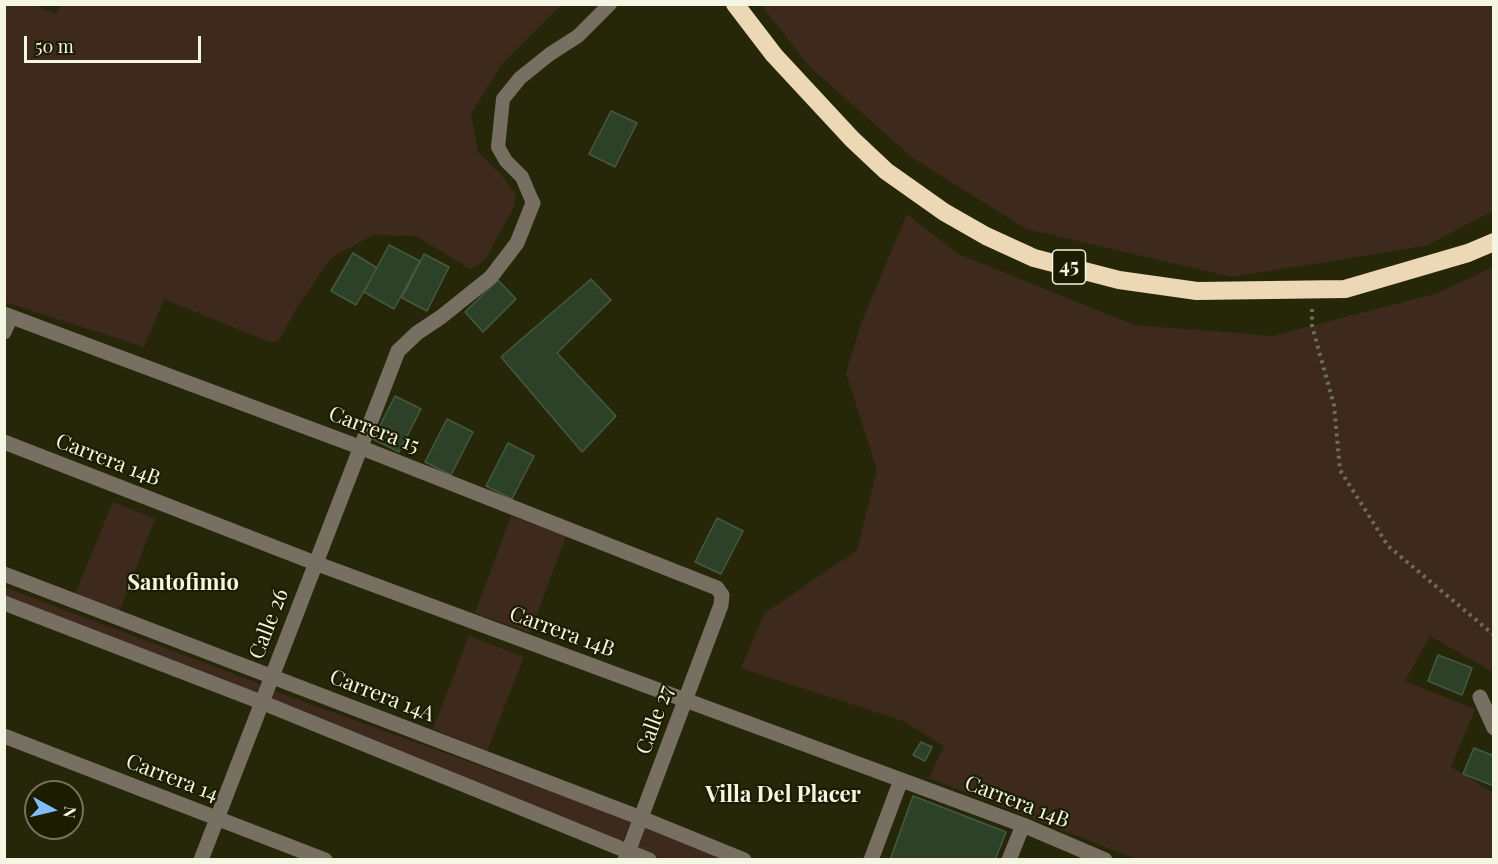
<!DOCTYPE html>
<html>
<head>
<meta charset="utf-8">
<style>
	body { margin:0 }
	#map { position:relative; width:1498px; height:864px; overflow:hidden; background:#262708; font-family:"Playfair Display",serif }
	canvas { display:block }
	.frame { position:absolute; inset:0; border:6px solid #f4f6e3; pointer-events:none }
	.north { position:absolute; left:24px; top:780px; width:60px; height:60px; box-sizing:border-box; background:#1c1d00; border:2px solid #72745b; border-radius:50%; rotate:98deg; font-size:16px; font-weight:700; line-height:24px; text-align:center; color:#f4f6e3 }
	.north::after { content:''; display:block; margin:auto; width:21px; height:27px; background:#84bcfb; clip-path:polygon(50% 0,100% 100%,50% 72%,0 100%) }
	.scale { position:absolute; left:24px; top:36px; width:177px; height:27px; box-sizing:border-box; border:3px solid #f4f6e3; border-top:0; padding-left:8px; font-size:18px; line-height:21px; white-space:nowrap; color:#f4f6e3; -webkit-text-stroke:4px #1c1d00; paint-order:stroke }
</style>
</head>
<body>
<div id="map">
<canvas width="1498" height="864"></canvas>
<div class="frame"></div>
<div class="north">N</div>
<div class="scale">50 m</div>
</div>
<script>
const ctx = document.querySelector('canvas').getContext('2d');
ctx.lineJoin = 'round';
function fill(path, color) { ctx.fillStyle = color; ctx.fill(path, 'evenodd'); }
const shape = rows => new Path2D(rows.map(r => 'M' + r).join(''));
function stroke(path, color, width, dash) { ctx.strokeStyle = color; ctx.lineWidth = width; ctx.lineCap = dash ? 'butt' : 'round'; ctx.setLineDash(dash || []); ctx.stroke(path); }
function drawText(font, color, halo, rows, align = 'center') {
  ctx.font = font + ' "Playfair Display",serif'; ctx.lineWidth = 4.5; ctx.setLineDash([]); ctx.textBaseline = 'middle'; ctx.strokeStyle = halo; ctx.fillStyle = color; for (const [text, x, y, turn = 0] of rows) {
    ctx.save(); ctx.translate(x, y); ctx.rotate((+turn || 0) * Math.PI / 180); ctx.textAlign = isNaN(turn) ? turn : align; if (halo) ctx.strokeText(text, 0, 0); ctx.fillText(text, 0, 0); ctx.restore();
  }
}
const green = shape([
	[60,5,60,4,561,5,501,65,471,114,478,152,501,174,516,195,513,209,485,260,470,269,416,236,373,235,331,258,299,304,279,340,272,343,164,299,144,347,5,302,5,5,33,5,56,14],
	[761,5,1493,5,1493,211,1425,246,1232,277,1026,229,913,158,810,67],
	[907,214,956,253,1134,325,1273,336,1438,293,1493,267,1493,672,1430,636,1405,681,1475,709,1451,767,1493,793,1493,859,1136,859,929,778,944,746,903,721,741,668,765,613,857,550,877,470,846,373,862,321],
	[113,502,155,519,119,612,75,594],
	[511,516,566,536,530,633,475,613],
	[4,587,263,685,257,701,5,606],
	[469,636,524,657,487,751,433,729],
	[274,691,632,821,623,841,268,703],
	[645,825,729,859,664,859,636,849]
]);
const building = shape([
	[611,111,637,123,615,167,589,154,611,111],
	[389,245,420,261,394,309,364,292,389,245],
	[353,253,377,268,356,305,331,291,353,253],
	[424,254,449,267,427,311,402,298,424,254],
	[591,279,611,300,557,353,616,416,582,452,501,357,591,279],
	[498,280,516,299,483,332,465,312,498,280],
	[395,396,421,409,399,452,373,439,395,396],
	[447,419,473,432,451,475,425,462,447,419],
	[508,443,534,456,512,499,486,486,508,443],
	[717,518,743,531,721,574,695,562,717,518],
	[1438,655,1472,668,1462,695,1428,681,1438,655],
	[921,742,932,747,925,761,913,755,921,742],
	[1474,748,1494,756,1494,786,1463,774,1474,748],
	[913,796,1006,832,995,860,890,860,913,796]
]);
const path = shape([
	[1312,309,1312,326,1334,405,1340,470,1388,546,1494,635]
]);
const lane = shape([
	[533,203,522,177,506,161,498,147,503,99,520,78,550,54,578,36,610,4]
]);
const street = shape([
	[4,314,362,448,717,588,722,595,721,605,625,860],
	[4,332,11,317],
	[4,442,315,563,1023,825,1105,860],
	[4,574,641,818,744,860],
	[4,603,261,702,649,860],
	[1480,697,1494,728],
	[4,736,325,860],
	[201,860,398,351,417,333,441,317,491,277,517,243,533,203],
	[871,860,901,780],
	[1009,860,1023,825]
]);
const highway = shape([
	[735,4,774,55,852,139,886,171,944,212,986,236,1034,258,1119,280,1197,291,1345,289,1468,253,1494,242]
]);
const shields = [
	[1069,267,33]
];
const shieldNames = [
	["45",1069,267]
];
const streetNames = [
	["Carrera 15",374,430,21],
	["Carrera 14B",108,460,21],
	["Calle 26",269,624,-69],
	["Carrera 14B",562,632,20],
	["Carrera 14A",382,696,21],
	["Calle 27",655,720,-70],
	["Carrera 14",172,778,21],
	["Carrera 14B",1017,802,21]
];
const neighbourhoodNames = [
	["Santofimio",183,583],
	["Villa Del Placer",783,795]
];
fill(green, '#3e2a1d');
fill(building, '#2d4028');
stroke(building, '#455a40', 1.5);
stroke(path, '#6d6f54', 4, [3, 4.5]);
stroke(lane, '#776f61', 14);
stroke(street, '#776f61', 15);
stroke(highway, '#ecd8b4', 18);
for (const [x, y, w] of shields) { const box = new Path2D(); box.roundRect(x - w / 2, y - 17, w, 34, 4.5); ctx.fillStyle = '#1c1d00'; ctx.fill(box); stroke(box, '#f4f6e3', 1.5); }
drawText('bold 20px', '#f4f6e3', null, shieldNames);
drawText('21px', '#f4f6e3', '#1c1d00', streetNames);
drawText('bold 22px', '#f4f6e3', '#1c1d00', neighbourhoodNames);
</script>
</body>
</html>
